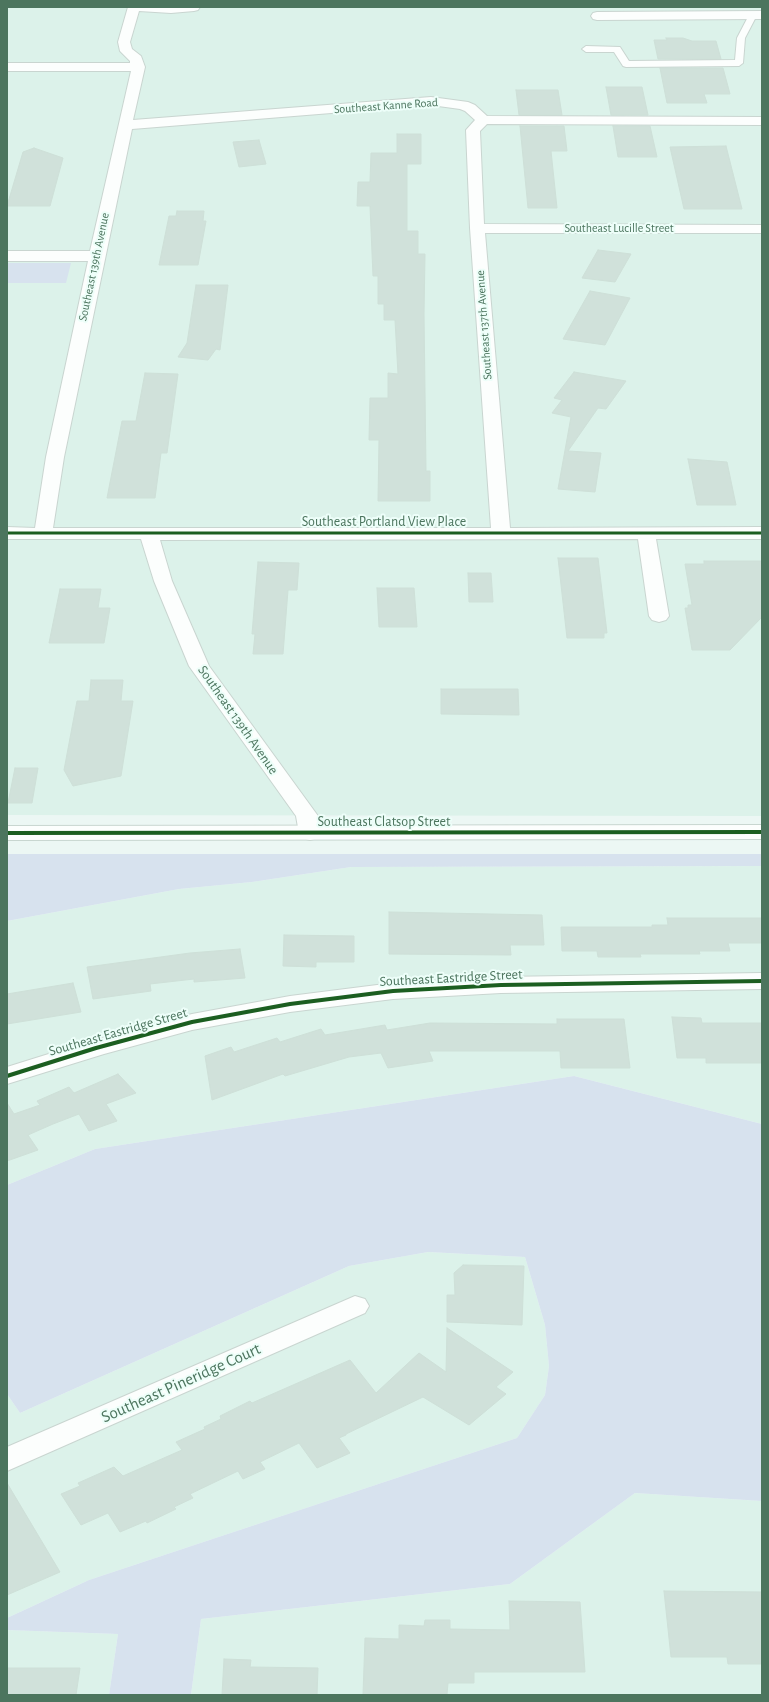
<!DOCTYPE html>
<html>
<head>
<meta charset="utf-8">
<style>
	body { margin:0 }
	#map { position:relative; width:769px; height:1702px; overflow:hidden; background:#ecf7f4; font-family:"Alegreya Sans",sans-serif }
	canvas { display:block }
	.frame { position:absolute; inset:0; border:8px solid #4c755e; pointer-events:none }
</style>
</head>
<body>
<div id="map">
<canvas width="769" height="1702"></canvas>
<div class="frame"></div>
</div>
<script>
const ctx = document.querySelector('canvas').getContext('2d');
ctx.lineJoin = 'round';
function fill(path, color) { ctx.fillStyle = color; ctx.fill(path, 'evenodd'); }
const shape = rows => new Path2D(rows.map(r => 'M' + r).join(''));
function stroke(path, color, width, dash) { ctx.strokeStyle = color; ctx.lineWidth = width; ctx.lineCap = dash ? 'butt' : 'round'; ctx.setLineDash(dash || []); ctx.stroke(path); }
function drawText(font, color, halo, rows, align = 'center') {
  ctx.font = font + ' "Alegreya Sans",sans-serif'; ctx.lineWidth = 4; ctx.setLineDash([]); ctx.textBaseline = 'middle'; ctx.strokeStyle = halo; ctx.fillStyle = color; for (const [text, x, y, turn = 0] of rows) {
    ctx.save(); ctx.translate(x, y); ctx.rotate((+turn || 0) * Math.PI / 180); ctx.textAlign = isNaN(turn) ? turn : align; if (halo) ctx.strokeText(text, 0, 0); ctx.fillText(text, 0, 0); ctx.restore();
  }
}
const residential = shape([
	[7,7,762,7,762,816,7,815],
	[762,866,762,1124,574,1076,95,1149,7,1185,7,921,179,889,252,882,351,867],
	[428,1252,525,1257,545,1325,549,1366,545,1395,517,1438,89,1580,7,1618,7,1394,20,1413,349,1266],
	[635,1493,762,1501,762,1695,191,1695,201,1619,510,1584],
	[7,1630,118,1634,109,1695,7,1695]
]);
const green = shape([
	[7,263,71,263,66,283,7,283],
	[7,854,762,854,762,866,351,867,252,882,179,889,7,921],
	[574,1076,762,1124,762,1501,635,1493,510,1584,201,1619,191,1695,109,1695,118,1634,7,1630,7,1618,89,1580,517,1438,545,1395,549,1366,545,1325,525,1257,428,1252,349,1266,20,1413,7,1394,7,1185,95,1149]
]);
const building = shape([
	[666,38,683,38,692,41,716,41,721,59,658,59,654,40,667,40,666,38],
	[660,68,723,68,730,94,704,94,707,103,667,103,660,68],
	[606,87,642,87,648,115,611,115,606,87],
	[516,90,558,90,562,115,519,115,516,90],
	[520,126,564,126,567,151,551,151,557,208,528,208,520,126],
	[613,126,650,126,657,157,618,157,613,126],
	[397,134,421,134,421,164,407,164,407,231,418,231,418,254,425,254,424,314,426,471,430,471,430,501,378,501,379,440,369,440,370,398,388,398,388,373,398,374,395,320,384,320,384,304,378,304,378,276,373,276,370,206,357,206,358,182,370,182,371,153,397,153,397,134],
	[259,140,266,164,239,167,233,142,259,140],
	[726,146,742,209,684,209,670,147,726,146],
	[34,148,63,158,50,206,7,206,23,152,34,148],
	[177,211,204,211,203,221,206,221,198,265,159,265,169,216,176,216,177,211],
	[598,250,631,254,615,282,582,278,598,250],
	[196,285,228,285,220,350,216,349,208,360,178,357,187,343,196,285],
	[590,291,630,298,605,345,563,339,590,291],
	[574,372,626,381,606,409,598,408,568,451,601,453,595,492,558,489,571,417,552,413,562,400,554,398,574,372],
	[145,373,178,374,167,453,161,453,155,498,107,498,122,421,136,421,145,373],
	[688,459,727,462,736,505,697,505,688,459],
	[558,558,598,558,607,633,604,633,604,638,567,638,558,558],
	[704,561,762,561,762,617,730,650,692,650,685,608,688,608,688,605,692,605,685,564,704,564,704,561],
	[258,562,299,563,297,590,288,590,283,654,253,654,255,634,252,634,258,562],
	[468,573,491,573,493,602,469,602,468,573],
	[377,588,414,588,417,627,379,627,377,588],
	[60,589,101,589,98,608,110,608,104,643,49,643,60,589],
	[91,680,123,680,121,701,133,701,121,776,73,786,64,770,77,701,89,701,91,680],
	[441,689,518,689,519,715,441,714,441,689],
	[15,768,38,768,32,803,8,803,15,768],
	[389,912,542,915,544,945,510,945,511,955,389,954,389,912],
	[667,918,762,918,762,943,728,943,730,951,699,951,700,954,640,954,641,957,598,957,597,951,562,951,561,927,652,927,652,925,668,925,667,918],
	[284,935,354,936,354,962,316,962,316,967,283,966,284,935],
	[240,949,245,978,194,982,194,979,150,984,151,991,93,999,87,967,190,953,240,949],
	[73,983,81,1012,7,1024,7,994,73,983],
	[672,1017,701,1018,702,1023,762,1023,762,1063,706,1063,706,1058,677,1058,672,1017],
	[557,1019,624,1019,630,1068,561,1068,560,1051,429,1051,433,1061,388,1068,381,1053,349,1057,285,1076,283,1074,212,1100,205,1056,231,1047,234,1052,277,1038,280,1042,321,1029,325,1035,385,1025,387,1030,430,1023,557,1024,557,1019],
	[118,1074,136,1093,106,1104,117,1121,89,1131,79,1114,53,1124,28,1135,38,1150,7,1161,7,1103,14,1114,40,1105,37,1101,69,1087,74,1093,118,1074],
	[463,1265,524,1266,522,1325,447,1322,447,1295,455,1295,454,1273,463,1265],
	[447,1328,513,1372,496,1387,506,1394,469,1425,423,1397,346,1434,346,1435,339,1438,350,1453,317,1468,299,1443,260,1462,265,1469,243,1479,238,1471,190,1494,193,1498,174,1507,176,1509,147,1523,146,1521,120,1532,108,1513,81,1525,61,1494,80,1486,78,1483,114,1467,123,1476,182,1450,176,1442,205,1429,204,1427,221,1419,220,1416,250,1401,252,1403,350,1360,376,1393,419,1353,446,1372,447,1328],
	[7,1483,60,1572,7,1595,7,1483],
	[664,1591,762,1592,762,1664,728,1664,727,1657,671,1657,664,1591],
	[509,1601,580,1602,585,1672,474,1672,474,1683,448,1683,447,1694,363,1695,365,1638,399,1639,399,1625,424,1626,425,1620,450,1620,450,1629,510,1630,509,1601],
	[224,1659,251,1660,250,1667,318,1668,317,1695,222,1695,224,1659],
	[7,1668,80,1668,76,1695,7,1695,7,1668]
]);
const lane = shape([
	[753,12,757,15,745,38,743,63,739,66,626,67,623,66,614,52,586,52,582,49,586,46,620,47,629,61,735,60,737,38,749,15,753,12]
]);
const street = shape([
	[128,7,200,7,198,10,194,11,171,13,139,11,130,42,132,49,141,56,145,67,133,120,431,97,468,102,475,105,487,116,762,117,762,125,487,124,480,131,484,224,762,225,762,233,485,233,510,528,762,527,762,539,656,539,669,616,666,620,659,622,652,620,649,616,638,539,160,540,172,581,209,666,318,816,321,833,318,838,310,840,302,838,299,833,296,816,189,666,154,581,141,539,7,539,7,527,35,528,46,457,88,261,7,261,7,251,90,251,131,71,7,71,7,63,130,63,130,61,120,51,118,42,128,7],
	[431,105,460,109,465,111,475,120,466,130,470,228,491,528,53,528,64,457,132,129,431,105],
	[762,11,762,19,597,20,593,19,591,16,593,13,597,12,762,11],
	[762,973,762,989,501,993,393,999,290,1012,192,1030,104,1054,7,1084,7,1067,87,1042,192,1014,290,996,393,983,501,977,762,973],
	[355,1296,365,1299,369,1306,365,1313,7,1471,7,1447,355,1296]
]);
const secondary = shape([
	[762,825,762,839,7,840,7,826,762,825]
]);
const cyclewayFar1 = shape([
	[7,533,762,533]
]);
const cycleway = shape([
	[7,833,762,832],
	[7,1076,96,1048,192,1022,290,1004,393,991,501,985,762,981]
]);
const farStreetnames = [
	["Southeast Kanne Road",386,106,-4],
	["Southeast Lucille Street",619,228],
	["Southeast 139th Avenue",94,267,-78],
	["Southeast 137th Avenue",484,325,-94]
];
const streetNames = [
	["Southeast Portland View Place",384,522],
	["Southeast 139th Avenue",238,720,55],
	["Southeast Clatsop Street",384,822],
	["Southeast Eastridge Street",451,978,-3],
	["Southeast Eastridge Street",118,1032,-16]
];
const nearStreetnames = [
	["Southeast Pineridge Court",181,1383,-24]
];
fill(residential, '#dcf2ea');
fill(green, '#d7e2ee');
fill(building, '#d0e1da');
stroke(building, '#cee0d8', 1);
stroke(lane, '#c9d5d0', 2);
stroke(street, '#c9d5d0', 2);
stroke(secondary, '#c8d6d0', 2);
fill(lane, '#fcfefd');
fill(street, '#fcfefd');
fill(secondary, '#fcfefd');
stroke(cyclewayFar1, '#1b5e20', 3);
stroke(cycleway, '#1b5e20', 4);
drawText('12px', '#4c755e', '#edfef9', farStreetnames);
drawText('14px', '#4c755e', '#edfef9', streetNames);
drawText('17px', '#4c755e', '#edfef9', nearStreetnames);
</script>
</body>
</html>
